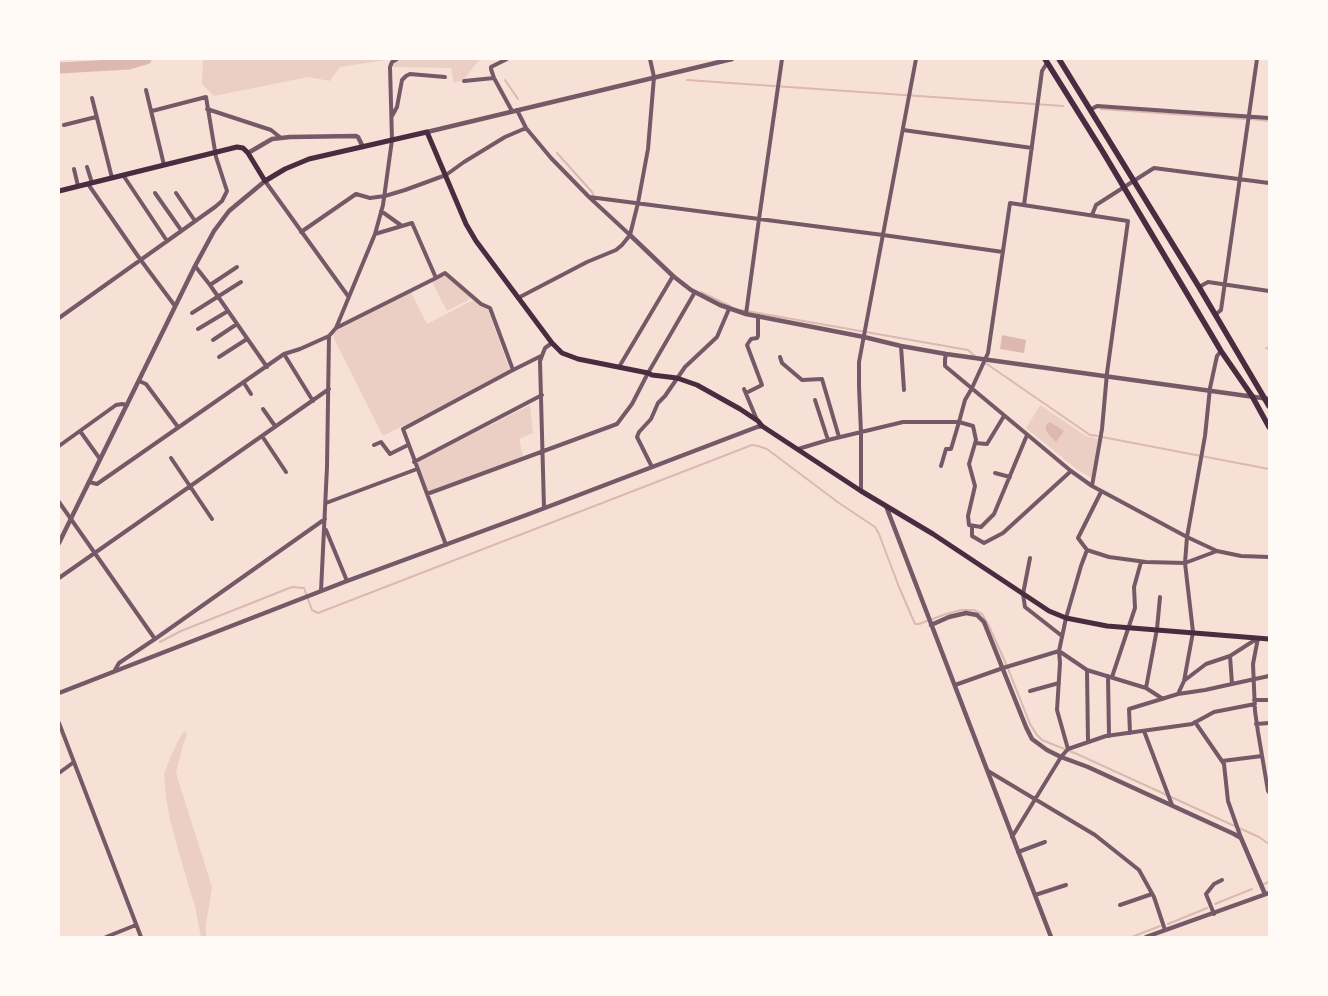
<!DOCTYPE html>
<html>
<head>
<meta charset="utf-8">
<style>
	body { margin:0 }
	#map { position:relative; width:1328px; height:996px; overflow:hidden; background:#f7e1d7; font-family:Overpass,sans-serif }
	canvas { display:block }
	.frame { position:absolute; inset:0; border:60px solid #fffaf5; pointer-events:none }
</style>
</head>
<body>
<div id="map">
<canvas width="1328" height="996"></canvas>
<div class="frame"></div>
</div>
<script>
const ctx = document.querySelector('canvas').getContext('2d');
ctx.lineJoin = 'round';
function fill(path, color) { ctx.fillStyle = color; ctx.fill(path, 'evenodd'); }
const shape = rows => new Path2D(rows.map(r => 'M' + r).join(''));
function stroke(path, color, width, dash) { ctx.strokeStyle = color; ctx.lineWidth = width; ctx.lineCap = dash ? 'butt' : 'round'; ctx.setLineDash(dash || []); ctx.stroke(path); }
const green = shape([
	[203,59,393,59,340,67,330,81,308,77,214,96,202,84],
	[398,59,480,59,463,80,454,83,451,68,390,67],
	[445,275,472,298,447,311,432,282],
	[411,292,427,324,473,300,488,310,510,371,383,436,334,339,333,334,338,329],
	[530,405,533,433,519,439,523,456,428,492,416,463],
	[1040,405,1086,436,1098,439,1093,479,1075,468,1026,428],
	[184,731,187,735,183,745,176,773,212,887,206,925,206,937,201,937,195,907,179,853,170,820,166,798,164,774,171,756,179,739]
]);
const water = shape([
	[1002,335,1026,340,1024,353,1000,349],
	[1050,422,1064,431,1056,442,1049,435,1046,430,1046,425]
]);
const stream = shape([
	[505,80,518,99],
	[687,80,1063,106],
	[1101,109,1245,119],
	[1251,119,1269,121],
	[557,153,592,192,594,197],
	[701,292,730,306],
	[741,310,968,350,976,357],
	[1266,348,1269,349],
	[984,362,1090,435,1098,436],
	[1102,437,1269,469],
	[160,642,181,631,292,587,304,588,312,610,318,613,752,445,758,446,767,449,839,503,875,527,879,534,899,587,915,624,919,624,946,614,961,610,974,610,982,614,988,624,1007,666,1030,724,1037,735,1042,740,1077,754,1217,818,1259,837,1269,844],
	[1264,884,1269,882],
	[1215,904,1252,889],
	[1168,924,1207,908],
	[1132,937,1160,926]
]);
const river = shape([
	[59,68,129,64,146,59]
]);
const minor = shape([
	[507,59,491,67,491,69,494,78,512,111],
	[464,81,494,78],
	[146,90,164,165],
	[92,98,112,178],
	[207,109,271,130,281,138],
	[517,110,526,128,551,158,589,197,630,235],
	[1090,110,1097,106,1269,118],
	[392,116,397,107,402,80,406,76,410,74,445,77],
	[64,125,96,117],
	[903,130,1032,148],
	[87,167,92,183],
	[74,169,78,186],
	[123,175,167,241],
	[265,181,348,296],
	[88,184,140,259,175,306],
	[155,193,181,230],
	[176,193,195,221],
	[589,197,883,235,1003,252],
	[1024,205,1042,71,1047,63],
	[381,211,402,226],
	[1092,215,1096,205,1154,168,1269,183],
	[301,232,356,194,370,198,385,196,405,190,446,175,464,162,505,137,526,128],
	[375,234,412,223,436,278,445,273,481,304,490,308,513,370],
	[195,266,210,285,267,367],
	[210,285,237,267],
	[1199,287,1208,282,1269,291],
	[518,298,587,262,616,250,622,245,630,235,638,203,648,149,654,77,650,59],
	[192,313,241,282],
	[746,314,759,219,782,59],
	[1215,315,1221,310,1257,59],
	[59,318,215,207,222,201,227,191,216,157,206,97,152,111],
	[336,328,436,278],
	[198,329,228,311],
	[213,340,237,324],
	[901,346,904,390],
	[284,354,313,401],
	[946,354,945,359,945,366,1071,471,1092,486,1187,537,1217,551,1241,556,1269,557],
	[219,357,247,339],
	[780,357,782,363,802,380,822,379,839,437],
	[619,367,673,276],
	[139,381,146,384,178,427],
	[244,383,251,394],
	[744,389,757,420],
	[746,393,762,385,747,345,751,339,757,338,758,336,758,316],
	[815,400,828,440],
	[263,409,275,426],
	[80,431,100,459],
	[262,436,286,472],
	[975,443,987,444,1004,416],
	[374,445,381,442,390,454,408,445],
	[59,446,116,405,122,404,127,405],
	[798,449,828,440,903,422,959,422,965,400,972,388,988,353,1010,203,1128,221,1107,373,1102,429,1092,486],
	[171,458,212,519],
	[414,462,542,395],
	[941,466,946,449,951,449,959,422,973,426,976,440,969,464,975,486,968,516,969,525,981,527,994,514,1027,435],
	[652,467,637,437,639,432,651,419,658,403,665,396,685,367,717,337,729,309],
	[995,473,1010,477],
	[89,482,97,484,284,354,300,349,329,336],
	[861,491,861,433,859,386,859,362,916,59],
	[427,494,617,424,632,404,648,373,695,292],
	[59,502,155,639,119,663,115,670],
	[326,503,417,469],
	[544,508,540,361,545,348,552,343],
	[972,526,972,536,984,543,1003,533,1071,471],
	[326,530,347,581],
	[446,545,403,429,513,370,541,356],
	[1087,550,1078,538,1101,492],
	[1030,558,1023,594,1025,607,1062,636],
	[59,578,329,389],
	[321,591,327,467,329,336,336,328,375,234,383,205,392,140,390,67,392,62,397,59],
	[1258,638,1253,664,1255,711,1258,732,1268,791,1269,792],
	[155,639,325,519],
	[1059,651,1087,670,1146,688,1163,699],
	[1087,670,1088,742],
	[1108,676,1109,736],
	[1112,677,1135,608,1134,587,1141,562],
	[1185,680,1206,664,1230,656,1258,638],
	[1232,684,1269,676],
	[955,685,1003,668,1059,651],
	[1146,688,1157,629,1160,597],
	[1030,691,1059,683],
	[1178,694,1205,690,1232,684,1230,656],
	[1254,700,1269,700],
	[1195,722,1224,764,1228,801,1241,838],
	[59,723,141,937],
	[1256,724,1269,723],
	[1144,731,1172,805],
	[1130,733,1129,709,1178,694,1184,681,1193,632,1185,563,1187,537,1205,436,1210,388,1217,356,1221,351],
	[1068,749,1057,710,1060,663,1059,651,1066,618,1081,566,1087,550,1109,557,1146,562,1185,563,1217,551],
	[1222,761,1262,756],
	[988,771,1095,835,1139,870,1154,897,1165,930],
	[59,773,74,762],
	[1012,837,1061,757,1068,749,1106,736,1192,724,1214,712,1255,704],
	[1018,852,1045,842],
	[1035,895,1066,885],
	[1120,905,1152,894],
	[1214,914,1206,894,1214,884,1222,880],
	[106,937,136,925]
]);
const tertiary = shape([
	[427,132,732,59],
	[248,153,272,139,290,137,356,136,358,137,363,147],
	[630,235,673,276,691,290,720,305,746,314,864,337,901,346,946,354,1269,399],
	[886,506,1051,937],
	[59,543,195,266,214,231,229,211,265,181],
	[931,625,949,617,966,613,977,615,984,622,1026,727,1032,739,1047,750,1061,757,1088,767,1234,834,1241,838,1265,894],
	[59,693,347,581,529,514,757,427,762,426],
	[1146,937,1269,893]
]);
const secondary = shape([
	[59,191,237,147,243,148,248,153,265,181,285,169,309,159,427,132,466,224,476,241,552,343,562,353,578,359,648,373,652,375,677,378,697,385,740,409,758,421,762,426,861,491,933,534,1049,611,1066,618,1107,626,1269,639]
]);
const primary = shape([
	[1045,59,1103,152,1221,351,1252,396,1269,427],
	[1059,59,1199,287,1269,406]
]);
fill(green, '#ebcfc5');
fill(water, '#dcb8b0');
stroke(stream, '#dcb8b0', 2);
stroke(river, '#dcb8b0', 11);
stroke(minor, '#755966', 4);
stroke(tertiary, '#755966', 4.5);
stroke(secondary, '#4a2c40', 5);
stroke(primary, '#4a2c40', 5.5);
</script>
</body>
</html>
